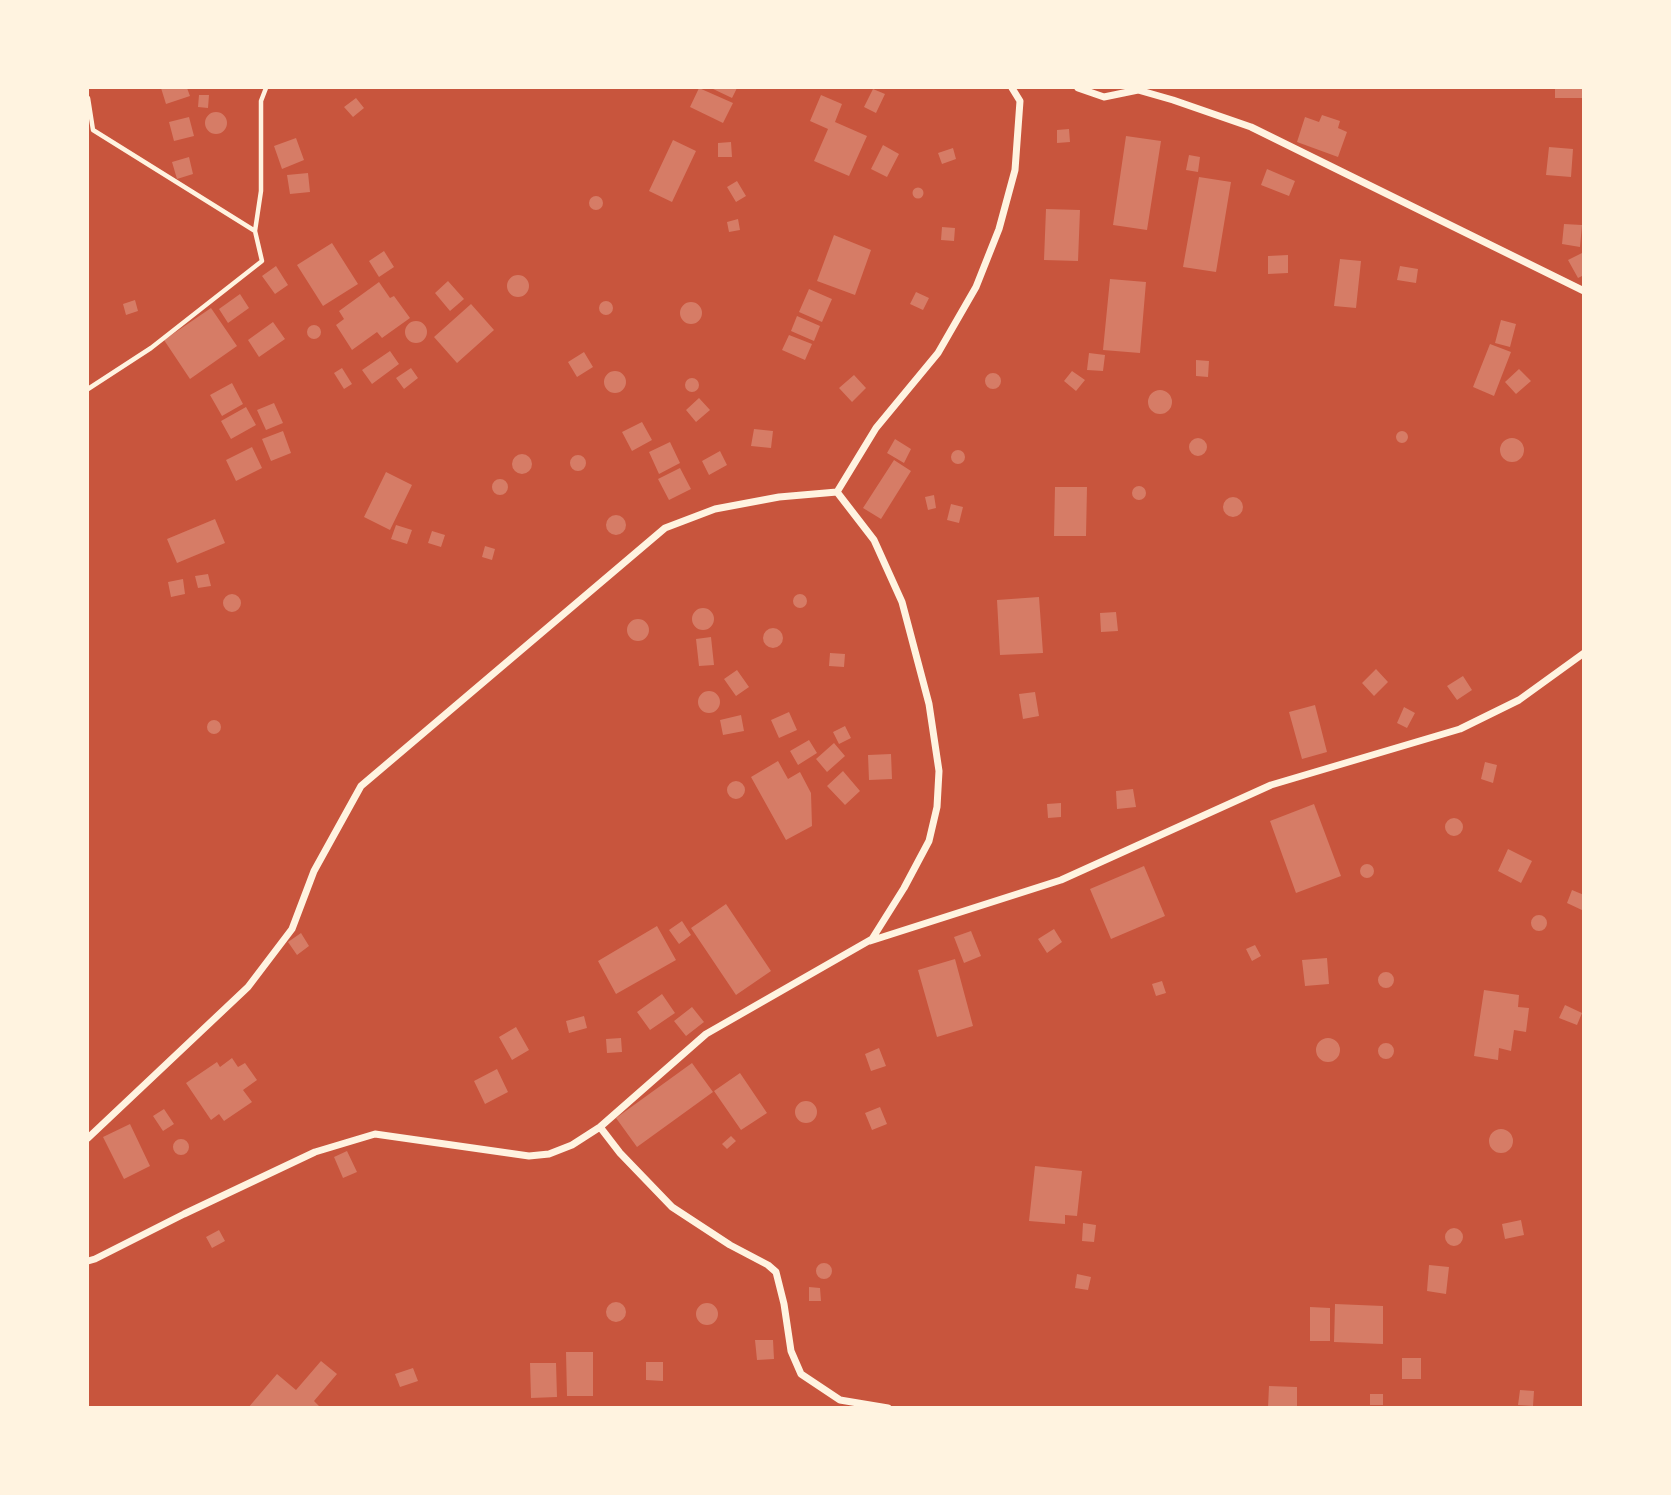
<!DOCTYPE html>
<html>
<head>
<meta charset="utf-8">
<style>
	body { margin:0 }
	#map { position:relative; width:1671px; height:1495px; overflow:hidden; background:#c8553d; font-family:"Fira Sans",sans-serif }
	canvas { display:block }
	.frame { position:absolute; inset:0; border:89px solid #fff3e0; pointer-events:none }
</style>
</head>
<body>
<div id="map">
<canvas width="1671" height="1495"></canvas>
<div class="frame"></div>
</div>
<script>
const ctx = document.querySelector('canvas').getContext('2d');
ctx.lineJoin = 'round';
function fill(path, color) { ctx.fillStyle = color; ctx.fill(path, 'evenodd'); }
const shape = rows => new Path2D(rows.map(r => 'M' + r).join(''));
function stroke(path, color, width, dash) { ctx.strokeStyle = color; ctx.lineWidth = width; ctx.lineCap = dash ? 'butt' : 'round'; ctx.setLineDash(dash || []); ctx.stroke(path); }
const building = shape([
	[161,88,187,88,190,96,166,104],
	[699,88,733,103,723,123,690,107],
	[711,88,737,88,732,98],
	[1555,88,1584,88,1584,98,1555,98],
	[873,89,885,94,876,113,864,107],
	[199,95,209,95,208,108,198,107],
	[821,95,842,104,835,122,867,136,849,176,814,161,828,129,810,121],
	[356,98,364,108,353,117,344,107],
	'205 123a11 11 0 1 1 22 0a11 11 0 1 1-22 0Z',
	[1322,115,1340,121,1338,128,1347,132,1338,157,1297,142,1305,117,1319,122],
	[189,117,194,136,174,141,169,122],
	[1069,129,1070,142,1057,143,1057,130],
	[1126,136,1161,141,1147,230,1113,225],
	[296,138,304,160,282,169,274,146],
	[673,140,696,151,672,202,649,191],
	[731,142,732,157,718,157,718,143],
	[883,145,899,154,887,177,871,169],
	[1549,147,1573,149,1571,177,1546,175],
	[953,148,956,159,942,164,938,153],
	[1189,155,1200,157,1198,172,1186,170],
	[189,157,193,174,177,179,172,162],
	[1267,169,1295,181,1289,196,1261,185],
	[308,173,310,192,290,194,287,175],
	[1199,177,1231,182,1216,272,1183,267],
	[737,181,746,196,736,202,727,187],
	'912.5 193a5.5 5.5 0 1 1 11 0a5.5 5.5 0 1 1-11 0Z',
	'589 203a7 7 0 1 1 14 0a7 7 0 1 1-14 0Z',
	[1046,209,1080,210,1078,261,1044,260],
	[738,219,740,230,729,232,727,222],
	[1564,224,1582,225,1580,247,1562,244],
	[942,227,955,228,954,241,941,240],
	[834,235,871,250,855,295,817,281],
	[332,243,358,284,323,306,297,265],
	[384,251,394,267,379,277,369,261],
	[1584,252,1584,275,1578,278,1568,260],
	[1288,255,1288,273,1268,274,1268,256],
	[1340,259,1361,261,1356,308,1334,306],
	[276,266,288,285,275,294,262,276],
	[1400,266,1418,269,1416,283,1397,280],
	'507 286a11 11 0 1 1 22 0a11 11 0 1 1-22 0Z',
	[1110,279,1146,282,1140,353,1103,350],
	[448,281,464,299,450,311,435,293],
	[379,282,390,298,394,296,410,318,382,338,377,332,352,350,336,325,344,319,339,311],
	[809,289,832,299,822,322,799,312],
	[916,292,929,298,923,310,910,304],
	[240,294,249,308,228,323,219,309],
	[135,300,138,311,126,315,123,304],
	'599 308a7 7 0 1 1 14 0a7 7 0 1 1-14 0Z',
	'680 313a11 11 0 1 1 22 0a11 11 0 1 1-22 0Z',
	[471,304,494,330,457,363,434,337],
	[211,308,237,346,190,379,164,340],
	[797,316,820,326,814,341,791,331],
	[1501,320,1516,324,1510,347,1495,343],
	'405 332a11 11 0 1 1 22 0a11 11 0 1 1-22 0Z',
	[273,322,285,339,259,357,248,340],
	'307 332a7 7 0 1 1 14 0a7 7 0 1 1-14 0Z',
	[789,335,812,344,805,360,782,350],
	[1490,344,1511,352,1494,396,1473,387],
	[390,351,399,364,372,384,362,370],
	[584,352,593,367,577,377,568,362],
	[1089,353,1105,355,1103,371,1087,370],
	[1196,360,1209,361,1208,377,1196,376],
	[342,368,352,384,344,389,334,373],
	[411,368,418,378,404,389,396,378],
	[1519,369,1531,381,1516,394,1505,382],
	'604 382a11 11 0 1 1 22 0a11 11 0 1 1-22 0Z',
	[1072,371,1085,380,1076,391,1064,381],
	'985 381a8 8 0 1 1 16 0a8 8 0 1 1-16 0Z',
	[854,375,866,388,852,402,839,388],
	'685 385a7 7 0 1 1 14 0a7 7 0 1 1-14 0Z',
	[232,383,243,404,222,416,210,395],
	'1148 402a12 12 0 1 1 24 0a12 12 0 1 1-24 0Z',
	[699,398,710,410,696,422,686,410],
	[274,403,283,423,266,430,257,410],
	[246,407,256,425,231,439,221,421],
	[642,422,652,440,632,451,622,432],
	[754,429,773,431,771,448,751,446],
	'1396 437a6 6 0 1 1 12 0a6 6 0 1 1-12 0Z',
	[283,431,291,453,271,461,262,439],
	'1500 450a12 12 0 1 1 24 0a12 12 0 1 1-24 0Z',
	'1189 447a9 9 0 1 1 18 0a9 9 0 1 1-18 0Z',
	[895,439,911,449,904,463,887,453],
	[670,442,680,463,659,474,649,452],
	[252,447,262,468,236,481,226,460],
	'951 457a7 7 0 1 1 14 0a7 7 0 1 1-14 0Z',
	[720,451,727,465,709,475,702,461],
	'512 464a10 10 0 1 1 20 0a10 10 0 1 1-20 0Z',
	'570 463a8 8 0 1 1 16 0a8 8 0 1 1-16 0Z',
	[894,460,911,471,881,519,863,508],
	[680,468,691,489,669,500,658,479],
	[386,472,412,485,390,530,364,517],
	'492 487a8 8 0 1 1 16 0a8 8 0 1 1-16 0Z',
	'1132 493a7 7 0 1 1 14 0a7 7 0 1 1-14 0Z',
	[1055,487,1087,487,1086,536,1054,536],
	[934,495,936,508,928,510,925,497],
	'1223 507a10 10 0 1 1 20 0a10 10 0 1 1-20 0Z',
	[951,504,963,507,959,523,947,520],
	'606 525a10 10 0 1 1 20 0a10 10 0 1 1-20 0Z',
	[215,519,225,543,177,563,167,539],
	[396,525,412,530,407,544,391,539],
	[432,531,445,535,441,547,428,543],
	[485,546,495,549,492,560,482,557],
	[208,574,211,586,198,588,195,576],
	[183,579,185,594,171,597,168,582],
	'223 603a9 9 0 1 1 18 0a9 9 0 1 1-18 0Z',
	'793 601a7 7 0 1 1 14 0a7 7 0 1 1-14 0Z',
	[1039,597,1043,653,1000,655,997,600],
	'692 619a11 11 0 1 1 22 0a11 11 0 1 1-22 0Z',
	[1116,612,1118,631,1101,632,1100,613],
	'627 630a11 11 0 1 1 22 0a11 11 0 1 1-22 0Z',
	'763 638a10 10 0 1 1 20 0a10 10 0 1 1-20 0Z',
	[711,637,714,665,699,666,696,639],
	[830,653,845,654,844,667,829,666],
	[1376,669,1388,682,1374,696,1362,683],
	[737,670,749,687,736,696,724,679],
	[1463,676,1472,690,1457,700,1447,686],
	'698 702a11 11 0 1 1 22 0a11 11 0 1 1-22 0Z',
	[1035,692,1039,716,1023,719,1019,694],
	[1315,705,1327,752,1302,759,1289,712],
	[1404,707,1415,713,1407,728,1397,723],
	[789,712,797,730,779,738,771,720],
	[741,715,744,731,723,735,720,720],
	'207 727a7 7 0 1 1 14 0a7 7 0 1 1-14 0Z',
	[845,726,851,738,839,744,833,732],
	[809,740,817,753,798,765,790,751],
	[834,743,845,756,827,772,816,759],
	[891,754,892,779,869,780,868,755],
	[778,761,788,779,800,772,811,793,812,826,786,840,751,777],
	[1485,762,1497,765,1493,783,1481,779],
	[843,771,860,791,845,805,827,786],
	'727 790a9 9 0 1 1 18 0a9 9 0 1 1-18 0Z',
	[1133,789,1136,807,1117,809,1116,791],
	[1061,803,1061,817,1048,818,1047,804],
	[1314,804,1341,876,1296,893,1270,821],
	'1445 827a9 9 0 1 1 18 0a9 9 0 1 1-18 0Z',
	[1508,849,1532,861,1521,883,1498,871],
	'1360 871a7 7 0 1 1 14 0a7 7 0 1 1-14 0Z',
	[1144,866,1165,916,1111,939,1090,889],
	[1572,890,1584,895,1584,911,1567,903],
	[726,904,771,971,736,995,691,928],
	'1531 923a8 8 0 1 1 16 0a8 8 0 1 1-16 0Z',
	[682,921,691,935,679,944,669,930],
	[657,926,676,960,616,994,598,961],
	[1054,929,1062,942,1047,953,1038,939],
	[971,931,981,956,964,963,954,937],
	[301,933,309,946,297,955,288,942],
	[1255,945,1261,956,1252,961,1246,949],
	[1327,958,1329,984,1305,986,1302,960],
	[955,959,973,1026,937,1037,918,970],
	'1378 980a8 8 0 1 1 16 0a8 8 0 1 1-16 0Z',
	[1162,981,1166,993,1156,996,1152,984],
	[1484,990,1519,995,1518,1007,1529,1008,1526,1032,1514,1030,1511,1051,1499,1048,1498,1060,1474,1056],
	[662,994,675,1013,650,1030,637,1012],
	[1565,1005,1582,1013,1577,1025,1559,1018],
	[692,1007,704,1022,686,1036,674,1021],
	[584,1016,587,1028,569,1033,566,1021],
	[516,1027,529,1050,512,1060,499,1037],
	[621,1038,622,1052,607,1053,606,1039],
	'1316 1050a12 12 0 1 1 24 0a12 12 0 1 1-24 0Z',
	'1378 1051a8 8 0 1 1 16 0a8 8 0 1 1-16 0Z',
	[879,1048,886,1066,871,1071,865,1054],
	[232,1058,238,1067,245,1063,257,1080,243,1090,252,1102,224,1121,219,1114,211,1120,186,1083,217,1062,220,1067],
	[692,1063,713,1092,637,1147,616,1118],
	[497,1069,508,1092,485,1104,474,1081],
	[740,1073,767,1113,741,1130,714,1091],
	'795 1112a11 11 0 1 1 22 0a11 11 0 1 1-22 0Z',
	[880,1107,887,1124,872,1130,865,1113],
	[164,1109,174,1124,163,1131,153,1116],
	[130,1124,150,1166,124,1179,103,1137],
	'1489 1141a12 12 0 1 1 24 0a12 12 0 1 1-24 0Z',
	[731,1136,736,1141,727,1149,722,1144],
	'173 1147a8 8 0 1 1 16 0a8 8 0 1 1-16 0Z',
	[347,1151,357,1172,343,1178,334,1157],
	[1035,1166,1082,1171,1077,1216,1065,1215,1065,1224,1029,1221],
	[1521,1220,1524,1235,1505,1239,1502,1224],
	[1083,1223,1096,1225,1094,1242,1082,1241],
	'1445 1237a9 9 0 1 1 18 0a9 9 0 1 1-18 0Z',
	[219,1230,225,1241,212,1248,206,1237],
	'816 1271a8 8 0 1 1 16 0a8 8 0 1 1-16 0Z',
	[1429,1265,1449,1267,1446,1294,1427,1291],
	[1077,1274,1091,1277,1088,1290,1075,1288],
	[809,1287,820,1288,821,1301,809,1301],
	'606 1312a10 10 0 1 1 20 0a10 10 0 1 1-20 0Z',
	'696 1314a11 11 0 1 1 22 0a11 11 0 1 1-22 0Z',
	[1335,1304,1383,1306,1383,1344,1334,1342],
	[1310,1307,1330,1308,1330,1341,1310,1341],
	[755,1340,773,1340,774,1359,757,1360],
	[566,1352,593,1352,593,1396,567,1396],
	[1402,1358,1421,1358,1421,1379,1402,1379],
	[321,1361,337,1374,314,1401,321,1408,248,1408,277,1374,296,1390],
	[646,1362,663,1362,663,1381,646,1380],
	[530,1363,556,1363,557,1397,531,1398],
	[413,1368,418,1381,400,1387,395,1374],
	[1269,1386,1297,1387,1297,1408,1268,1408],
	[1520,1390,1534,1391,1533,1406,1518,1405],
	[1370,1394,1383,1394,1383,1405,1370,1405]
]);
const path = shape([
	[88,98,93,130,255,231,261,191,261,101,266,88],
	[88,389,151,348,262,261,255,231]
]);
const minor = shape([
	[1078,88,1104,97,1138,90,1173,100,1251,127,1584,291],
	[837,492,876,428,938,353,976,287,999,229,1015,170,1020,101,1012,88],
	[870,941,1061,880,1271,785,1460,729,1519,700,1584,653],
	[600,1127,620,1153,672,1207,730,1245,768,1265,776,1272,784,1304,791,1351,801,1374,840,1400,888,1408],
	[88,1138,248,987,292,929,314,871,361,786,665,528,715,509,779,497,837,492],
	[88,1261,95,1259,184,1214,315,1152,375,1134,529,1156,549,1154,572,1145,600,1127,706,1034,872,939,904,888,929,841,937,807,939,771,929,704,902,602,874,540,837,492]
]);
fill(building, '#d67c66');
stroke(path, '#fff3e0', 4.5);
stroke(minor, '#fff3e0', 7);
</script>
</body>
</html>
